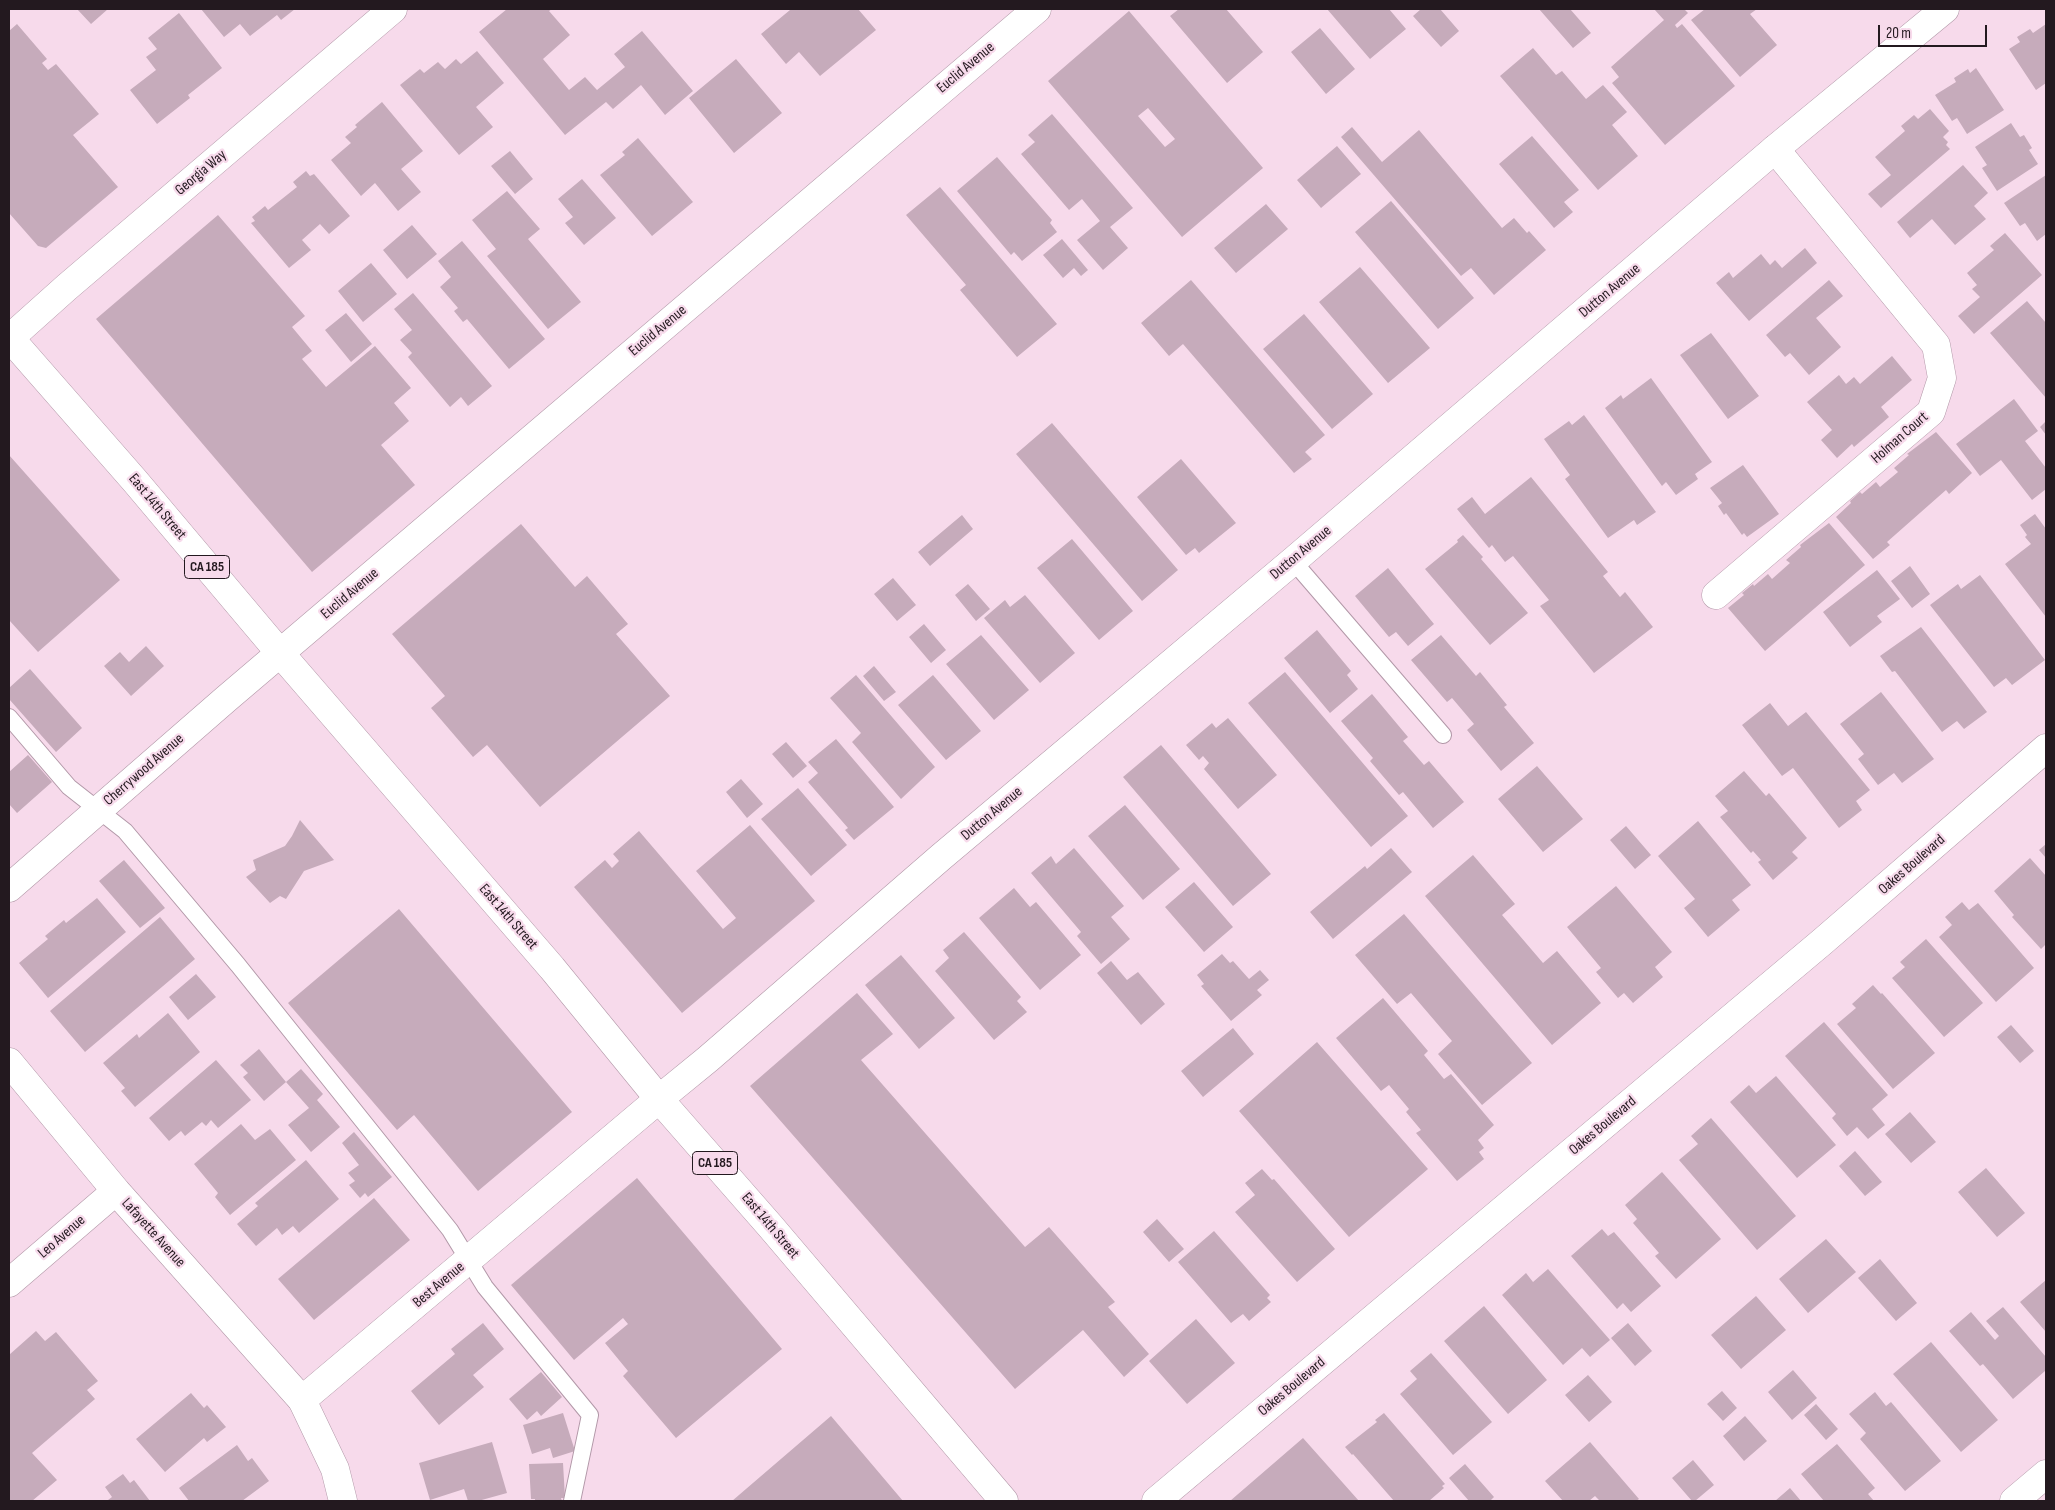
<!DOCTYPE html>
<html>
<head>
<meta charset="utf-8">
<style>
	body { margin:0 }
	#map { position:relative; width:2055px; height:1510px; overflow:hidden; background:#f7daeb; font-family:"Sofia Sans Condensed",sans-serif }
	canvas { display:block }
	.frame { position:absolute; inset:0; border:10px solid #23191f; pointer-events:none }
	.scale { position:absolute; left:1878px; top:25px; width:109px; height:22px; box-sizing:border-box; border:2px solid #23191f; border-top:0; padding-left:6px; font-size:15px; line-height:18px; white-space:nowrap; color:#23191f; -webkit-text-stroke:4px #f7daeb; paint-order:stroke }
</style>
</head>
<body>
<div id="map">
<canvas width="2055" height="1510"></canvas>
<div class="frame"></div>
<div class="scale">20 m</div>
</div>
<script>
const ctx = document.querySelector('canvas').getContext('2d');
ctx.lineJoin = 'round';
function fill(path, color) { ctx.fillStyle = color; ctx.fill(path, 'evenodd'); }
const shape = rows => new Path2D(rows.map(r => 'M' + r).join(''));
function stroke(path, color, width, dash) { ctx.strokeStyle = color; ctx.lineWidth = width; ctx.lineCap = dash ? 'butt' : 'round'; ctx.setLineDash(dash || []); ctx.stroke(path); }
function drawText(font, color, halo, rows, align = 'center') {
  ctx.font = font + ' "Sofia Sans Condensed",sans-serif'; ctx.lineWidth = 4.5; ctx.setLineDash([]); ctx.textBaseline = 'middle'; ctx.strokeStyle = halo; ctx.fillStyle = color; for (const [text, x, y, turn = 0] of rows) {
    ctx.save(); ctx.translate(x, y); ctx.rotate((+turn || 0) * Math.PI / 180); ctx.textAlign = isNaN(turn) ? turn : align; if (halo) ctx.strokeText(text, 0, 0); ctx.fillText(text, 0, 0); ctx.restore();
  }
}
const building = shape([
	[77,9,108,9,91,24],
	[201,9,295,9,281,20,277,15,250,36,240,24,224,37],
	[507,9,552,9,549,11,570,35,543,59,569,90,585,77,597,90,625,67,614,54,642,31,693,91,665,115,641,85,613,109,606,102,565,135,479,32],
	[789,9,858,9,876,30,820,76,799,52,786,64,761,34,790,10],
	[1179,9,1226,9,1263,52,1227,83,1170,16],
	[1327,9,1389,9,1406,29,1370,59],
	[1421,9,1440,9,1459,31,1441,47,1413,16],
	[1539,9,1570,9,1591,33,1573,48],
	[1654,9,1684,9,1688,13,1675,25,1677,28,1682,24,1735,86,1665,145,1612,83,1619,77,1611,67,1664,20],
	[1705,9,1757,9,1750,14,1777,45,1740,77,1691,20],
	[1129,11,1263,168,1182,237,1048,81],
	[1148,108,1175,139,1165,147,1138,116],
	[179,13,222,68,188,95,190,98,157,124,130,90,156,70,146,57,157,49,148,38],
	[17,24,47,59,42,63,48,70,56,64,99,114,73,135,118,187,46,248,38,246,9,213,9,31],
	[2046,24,2046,83,2036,90,2009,49,2020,42,2017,37,2030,29,2033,33],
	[1320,28,1355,69,1326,94,1291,52],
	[1533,48,1556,75,1562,71,1586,99,1603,85,1627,112,1612,125,1638,156,1598,190,1500,76],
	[477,51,504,83,476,107,493,127,459,155,400,85,420,69,424,73,438,62,445,69,456,59,461,64],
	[736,59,782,113,734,153,689,98],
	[1976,68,2004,110,1967,134,1957,118,1952,121,1935,95,1956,82,1954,78,1968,69,1970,73],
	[382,102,423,151,401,169,421,192,398,211,375,183,361,196,331,160,351,143,345,137,357,127,355,125],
	[1930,109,1949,131,1943,137,1948,142,1946,145,1950,149,1881,208,1868,194,1891,175,1875,157,1905,131,1901,126,1914,115,1918,119],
	[1052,114,1133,208,1110,227,1128,248,1103,270,1077,240,1100,221,1082,199,1069,210,1021,154,1035,142,1028,135],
	[2011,123,2020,137,2024,135,2032,148,2029,150,2038,164,1997,191,1982,168,1987,165,1975,147],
	[1352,127,1382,162,1419,130,1502,228,1514,218,1527,233,1529,231,1546,250,1494,295,1471,268,1461,276,1341,137],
	[1532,136,1579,190,1564,202,1573,212,1554,228,1499,164],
	[638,138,693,202,652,236,600,175,625,155,622,152],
	[1337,146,1361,174,1321,208,1297,180],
	[510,151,533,179,515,194,491,166],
	[997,157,1052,220,1050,223,1057,232,1022,261,1014,252,1011,255,957,191],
	[1963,165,1988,193,1974,206,1986,219,1955,245,1932,219,1910,238,1897,222],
	[306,171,310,176,314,174,350,216,329,234,320,224,302,240,311,250,289,268,251,223,255,221,252,217,265,206,268,210,297,187,293,182],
	[2046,175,2046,234,2037,241,2025,223,2020,226,2004,203],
	[582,179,616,218,584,245,565,223,573,217,558,199],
	[940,187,1057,324,1017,357,960,290,966,285,906,215],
	[507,191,540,229,528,239,581,302,548,329,487,256,496,249,472,220],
	[1391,201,1474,298,1438,329,1355,232],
	[1266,204,1288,229,1236,273,1214,248],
	[218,215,305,316,292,327,312,351,302,359,326,387,375,346,411,388,394,403,409,421,381,445,415,485,312,572,96,319],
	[412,225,437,254,407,279,383,250],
	[2005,233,2042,275,1974,334,1958,316,1980,297,1972,289,1977,285,1967,273,1994,250,1990,246],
	[1062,239,1088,270,1081,276,1074,268,1063,278,1043,255],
	[462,241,545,339,509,369,467,319,463,322,454,311,458,308,440,287,451,277,438,261],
	[1805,248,1817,263,1749,321,1716,283,1729,272,1733,278,1761,254,1770,265,1775,260,1782,268],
	[371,263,397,294,363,322,338,291],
	[1360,267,1430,348,1388,383,1319,302],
	[1191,280,1325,435,1305,452,1312,459,1294,473,1183,344,1169,356,1141,323],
	[1829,280,1843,296,1816,318,1841,347,1809,375,1790,353,1785,357,1766,335],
	[413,293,492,386,468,406,461,397,450,407,408,357,412,353,400,340,412,330,394,309],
	[2027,301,2046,323,2046,398,1990,333],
	[346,313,372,344,351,362,325,330],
	[1304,314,1373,394,1332,429,1263,349],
	[1711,333,1759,396,1728,419,1680,355],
	[1892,356,1912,380,1881,407,1889,417,1854,447,1852,444,1837,458,1821,440,1832,430,1807,402,1839,375,1846,384,1854,377,1860,384],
	[1651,378,1712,462,1695,474,1698,479,1676,495,1666,482,1662,486,1605,408,1621,395,1623,399],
	[2014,399,2038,431,2025,441,2046,468,2046,489,2032,500,2001,460,1980,476,1956,444],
	[1584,415,1656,512,1637,525,1634,520,1608,538,1565,479,1570,475,1544,439,1569,421,1572,425],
	[2046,421,2046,435,2040,427],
	[1052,423,1178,570,1142,601,1016,454],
	[1936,432,1972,473,1949,494,1946,490,1887,542,1890,545,1873,559,1836,517,1851,503,1850,501,1860,492,1862,494,1876,482,1880,487,1898,472,1894,468,1909,455,1907,454],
	[9,455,120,580,38,652,9,620],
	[1181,459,1236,523,1199,553,1195,548,1186,555,1137,497],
	[1743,465,1779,514,1747,537,1744,533,1742,535,1726,513,1724,515,1718,506,1722,503,1710,488],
	[1531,477,1608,572,1603,576,1620,597,1625,592,1653,627,1594,673,1540,606,1549,600,1513,556,1505,562,1492,545,1489,548,1457,509,1472,497,1485,514],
	[2035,514,2046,529,2046,617,2005,564,2031,544,2025,537,2027,535,2020,525],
	[962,515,973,529,930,566,918,552],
	[1829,523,1865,565,1765,651,1728,608,1744,595,1742,593,1753,584,1754,586,1768,574,1772,579,1790,563,1786,560,1801,547,1800,545],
	[521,524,575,587,587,576,628,624,616,634,670,696,540,807,487,745,473,757,431,708,445,696,392,634],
	[1463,535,1483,557,1481,559,1528,613,1490,645,1425,569,1458,542,1457,540],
	[1072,539,1133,611,1099,640,1037,568],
	[1910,566,1930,594,1912,608,1891,581],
	[1388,568,1434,624,1408,646,1396,632,1389,637,1355,596],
	[1877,570,1900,599,1877,616,1882,622,1850,647,1823,612],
	[1980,575,2045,660,2012,685,2006,678,1994,687,1930,605,1958,584,1961,589],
	[893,578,916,605,897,621,874,594],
	[968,584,990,609,976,621,955,595],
	[1025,595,1075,653,1040,683,984,618,1005,600,1010,607],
	[924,624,946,650,931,663,909,637],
	[1921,627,1987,712,1964,729,1957,721,1942,732,1895,671,1892,672,1880,656],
	[1317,630,1351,671,1347,675,1358,689,1330,713,1284,658],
	[981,635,1029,690,994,720,946,664],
	[1441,635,1476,676,1480,672,1507,705,1504,707,1534,743,1501,771,1467,730,1474,724,1452,698,1447,702,1411,660],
	[146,646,164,666,131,696,104,666,120,652,129,662],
	[874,666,896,692,884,701,863,676],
	[30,669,82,728,56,752,9,699,9,688],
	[1285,672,1408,816,1371,847,1248,703],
	[856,675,935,767,901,799,852,742,861,733,830,698],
	[933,675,981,731,946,760,898,705],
	[1881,692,1934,759,1902,783,1894,773,1878,785,1858,759,1864,754,1840,724],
	[1372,694,1408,737,1403,741,1424,765,1429,761,1464,802,1433,828,1403,792,1399,795,1370,761,1373,758,1341,721],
	[1770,703,1788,726,1806,712,1870,790,1856,801,1862,810,1839,828,1793,768,1782,776,1742,725],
	[1228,718,1277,775,1238,809,1204,769,1209,763,1203,756,1199,760,1186,745,1212,723,1216,728],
	[836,739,894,807,854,840,845,830,848,828,808,782,818,773,808,762],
	[786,742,807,766,793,778,772,754],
	[1161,745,1271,874,1233,906,1123,777],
	[28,755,52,782,17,813,9,804,9,772],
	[1537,766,1583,819,1543,852,1498,799],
	[1744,771,1766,796,1769,793,1807,838,1792,852,1798,858,1773,880,1758,862,1761,860,1753,851,1751,853,1720,817,1728,811,1715,796],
	[741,779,763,804,747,818,726,792],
	[798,788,847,845,811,876,761,819],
	[1125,805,1180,869,1143,900,1088,836],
	[300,820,334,860,304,871,286,899,280,896,270,903,246,877,256,870,253,860,285,846,292,836],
	[1698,821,1751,885,1732,900,1740,910,1708,937,1684,908,1695,899,1658,856],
	[750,825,815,901,682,1013,574,887,605,860,612,868,619,861,613,854,639,831,723,929,736,918,696,871],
	[1626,826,1651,855,1635,869,1610,840],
	[2046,844,2046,858,2039,850],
	[1074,848,1124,906,1111,917,1130,939,1101,964,1077,936,1081,932,1031,873,1051,856,1056,864],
	[1391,848,1412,872,1333,939,1310,912,1365,866,1367,869],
	[1473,855,1515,904,1502,915,1543,963,1557,951,1601,1003,1552,1045,1425,896],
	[2030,858,2046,876,2046,944,2041,949,2012,917,2014,915,1994,891],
	[124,860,165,908,140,928,99,881],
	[1194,882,1233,927,1204,952,1165,907],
	[1616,886,1672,952,1655,967,1663,977,1633,1003,1624,993,1618,998,1596,972,1601,968,1567,927],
	[1014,888,1030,907,1036,902,1081,955,1040,990,979,918],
	[97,898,126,932,48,998,19,963,48,939,45,936,64,920,66,923],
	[1962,902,1969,910,1978,903,2034,968,1996,1002,1939,937,1952,925,1945,917],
	[399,909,572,1112,478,1191,414,1115,397,1130,288,1003],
	[1404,914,1532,1063,1482,1105,1438,1054,1452,1041,1411,993,1397,1004,1355,955],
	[160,917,195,959,85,1052,50,1011],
	[964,932,1021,997,1017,1001,1027,1012,994,1040,935,971,949,958,943,950],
	[1926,939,1983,1003,1944,1037,1892,978,1905,967,1900,962],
	[1222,954,1230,963,1233,961,1249,979,1260,970,1269,980,1257,990,1262,995,1231,1021,1201,986,1204,984,1197,975],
	[901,955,955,1018,919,1049,865,985],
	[1111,961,1127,980,1138,972,1165,1004,1141,1025,1097,973],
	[196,974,216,997,188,1020,169,997],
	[1873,985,1881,994,1882,993,1935,1053,1893,1089,1837,1024,1856,1008,1852,1004],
	[857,993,893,1034,861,1060,1025,1247,1049,1227,1115,1302,1108,1307,1149,1354,1124,1377,1083,1330,1015,1389,750,1086],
	[1383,998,1428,1051,1424,1055,1444,1079,1451,1074,1494,1125,1478,1140,1484,1148,1479,1152,1484,1159,1457,1181,1416,1133,1421,1130,1406,1112,1409,1109,1389,1085,1381,1091,1336,1038],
	[168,1013,200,1052,135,1107,121,1091,125,1088,103,1063,137,1034,139,1038],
	[1824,1022,1888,1095,1872,1109,1885,1125,1868,1139,1857,1127,1847,1136,1832,1118,1836,1114,1785,1056],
	[2011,1025,2034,1051,2020,1063,1997,1037],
	[1233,1028,1254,1054,1203,1097,1181,1071],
	[1317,1042,1428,1169,1349,1237,1239,1111],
	[259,1049,286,1082,264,1101,243,1077,248,1073,240,1065],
	[216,1060,251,1100,218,1128,211,1120,206,1126,202,1122,185,1136,181,1131,169,1141,149,1118],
	[301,1069,323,1094,317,1100,340,1127,311,1152,288,1125,309,1108,286,1082],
	[1776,1076,1836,1145,1797,1178,1730,1102,1749,1085,1756,1093],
	[1910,1112,1936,1142,1911,1163,1885,1134],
	[1711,1118,1796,1216,1757,1250,1679,1160,1698,1144,1691,1136],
	[241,1124,255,1140,270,1129,296,1160,230,1215,215,1197,218,1193,194,1164],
	[354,1132,392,1177,368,1197,365,1193,360,1198,349,1185,355,1181,348,1173,359,1165,342,1143],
	[1855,1151,1882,1182,1865,1196,1839,1166],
	[306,1160,339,1199,299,1233,293,1226,282,1235,277,1228,256,1246,237,1224,258,1206,255,1203],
	[1986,1168,2025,1213,1997,1237,1958,1192],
	[1262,1169,1272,1180,1274,1179,1335,1249,1297,1282,1235,1212,1255,1195,1245,1183],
	[1662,1172,1721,1239,1676,1279,1655,1256,1659,1253,1633,1223,1637,1219,1625,1205],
	[637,1178,782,1349,676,1438,623,1376,628,1371,605,1343,628,1324,623,1318,574,1360,511,1285],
	[374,1198,410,1240,314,1320,278,1279],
	[1157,1219,1184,1249,1169,1262,1143,1232],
	[1602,1229,1608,1236,1614,1232,1661,1286,1631,1312,1623,1303,1617,1309,1571,1256],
	[1214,1231,1270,1295,1267,1298,1271,1302,1249,1321,1243,1314,1231,1323,1178,1262],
	[1826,1239,1856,1272,1808,1313,1779,1279],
	[1880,1259,1917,1303,1896,1321,1858,1278],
	[1548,1269,1610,1340,1590,1357,1582,1348,1563,1365,1502,1295,1526,1273,1533,1282],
	[2046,1280,2046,1332,2020,1302],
	[1756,1296,1786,1330,1741,1369,1711,1335],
	[1484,1306,1547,1380,1508,1414,1444,1341],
	[2003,1307,2046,1357,2045,1371,2013,1399,1983,1364,1980,1366,1949,1331,1971,1312,1995,1340,1999,1336,1986,1321],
	[1196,1319,1235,1363,1187,1404,1149,1361],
	[483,1323,504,1349,473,1375,484,1387,439,1425,411,1391,455,1354,451,1349],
	[1628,1323,1652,1351,1635,1366,1611,1338],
	[36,1331,45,1341,56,1332,98,1381,87,1390,95,1399,32,1453,57,1480,32,1501,9,1501,9,1355],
	[1931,1342,1998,1420,1961,1452,1893,1374],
	[1431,1353,1492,1422,1453,1455,1400,1394,1417,1379,1410,1371],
	[1793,1370,1817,1398,1792,1420,1768,1392],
	[541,1372,562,1397,541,1416,537,1411,527,1420,509,1399],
	[1588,1375,1612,1402,1589,1422,1565,1395],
	[1722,1391,1737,1408,1723,1421,1707,1404],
	[1875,1392,1886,1406,1891,1402,1941,1461,1905,1491,1860,1439,1866,1433,1849,1414],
	[191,1393,204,1408,207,1405,226,1427,207,1442,204,1438,165,1472,136,1439],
	[1816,1404,1838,1429,1826,1440,1804,1415],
	[563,1413,575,1451,553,1458,550,1448,532,1454,523,1425],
	[1384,1413,1445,1484,1442,1486,1444,1488,1429,1501,1394,1501,1353,1454,1352,1455,1345,1447,1377,1422,1375,1420],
	[831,1416,903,1501,732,1501],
	[1745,1416,1767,1441,1744,1461,1723,1436],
	[1303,1438,1359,1501,1230,1501],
	[492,1442,507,1493,478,1501,468,1501,464,1489,430,1500,419,1463],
	[1590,1442,1639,1499,1636,1501,1600,1501,1595,1496,1589,1501,1563,1501,1545,1481],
	[1837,1444,1875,1488,1868,1494,1874,1501,1824,1501,1801,1474],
	[237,1445,248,1461,252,1458,269,1481,242,1501,189,1501,179,1488],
	[1693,1460,1714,1485,1695,1501,1692,1501,1672,1478],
	[563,1463,565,1498,561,1498,562,1501,535,1501,535,1499,531,1499,529,1464],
	[1465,1464,1494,1497,1490,1501,1469,1501,1449,1478],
	[123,1474,130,1483,134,1480,150,1501,109,1501,108,1500,112,1497,105,1487],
	[1790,1488,1801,1501,1775,1501]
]);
const lane = shape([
	[1293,561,1443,735],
	[9,717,69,787,125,831,238,965,450,1230,485,1287,590,1415,572,1501]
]);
const street = shape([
	[10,338,67,287,393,9],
	[1716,595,1931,412,1942,378,1936,345,1775,149],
	[9,888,226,699,1037,9],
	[9,1062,116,1191,302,1400],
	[9,1283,116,1191],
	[1156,1501,1822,942,2046,748],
	[2014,1501,2046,1474]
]);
const secondary = shape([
	[343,1501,335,1469,302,1400,659,1099,708,1059,941,857,1293,561,1775,149,1945,9]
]);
const primary = shape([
	[9,337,135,481,280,653,552,968,659,1099,771,1227,1004,1501]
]);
const shields = [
	[207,567,45],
	[715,1163,45]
];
const shieldNames = [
	["CA 185",207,567],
	["CA 185",715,1163]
];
const streetNames = [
	["Euclid Avenue",966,68,-40],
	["Georgia Way",201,173,-40],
	["Dutton Avenue",1610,291,-40],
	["Euclid Avenue",658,331,-40],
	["Holman Court",1900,438,-41],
	["East 14th Street",157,507,50],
	["Dutton Avenue",1301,553,-40],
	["Euclid Avenue",350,594,-40],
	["Cherrywood Avenue",144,770,-41],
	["Dutton Avenue",992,814,-40],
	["Oakes Boulevard",1912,865,-41],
	["East 14th Street",508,917,49],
	["Oakes Boulevard",1603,1126,-40],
	["East 14th Street",770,1226,50],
	["Lafayette Avenue",153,1233,48],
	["Leo Avenue",62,1237,-41],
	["Best Avenue",439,1285,-40],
	["Oakes Boulevard",1292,1387,-40]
];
fill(building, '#c6abbb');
stroke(lane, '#b298a8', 18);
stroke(street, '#b298a8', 29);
stroke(secondary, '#b298a8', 29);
stroke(primary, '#b298a8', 29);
stroke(lane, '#fff', 16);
stroke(street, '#fff', 28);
stroke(secondary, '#fff', 28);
stroke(primary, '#fff', 28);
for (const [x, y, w] of shields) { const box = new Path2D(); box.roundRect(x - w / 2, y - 11.5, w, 23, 4); ctx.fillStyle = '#f7daeb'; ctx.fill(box); stroke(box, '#23191f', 1); }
drawText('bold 14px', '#23191f', null, shieldNames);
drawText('15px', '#23191f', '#f7daeb', streetNames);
</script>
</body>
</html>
